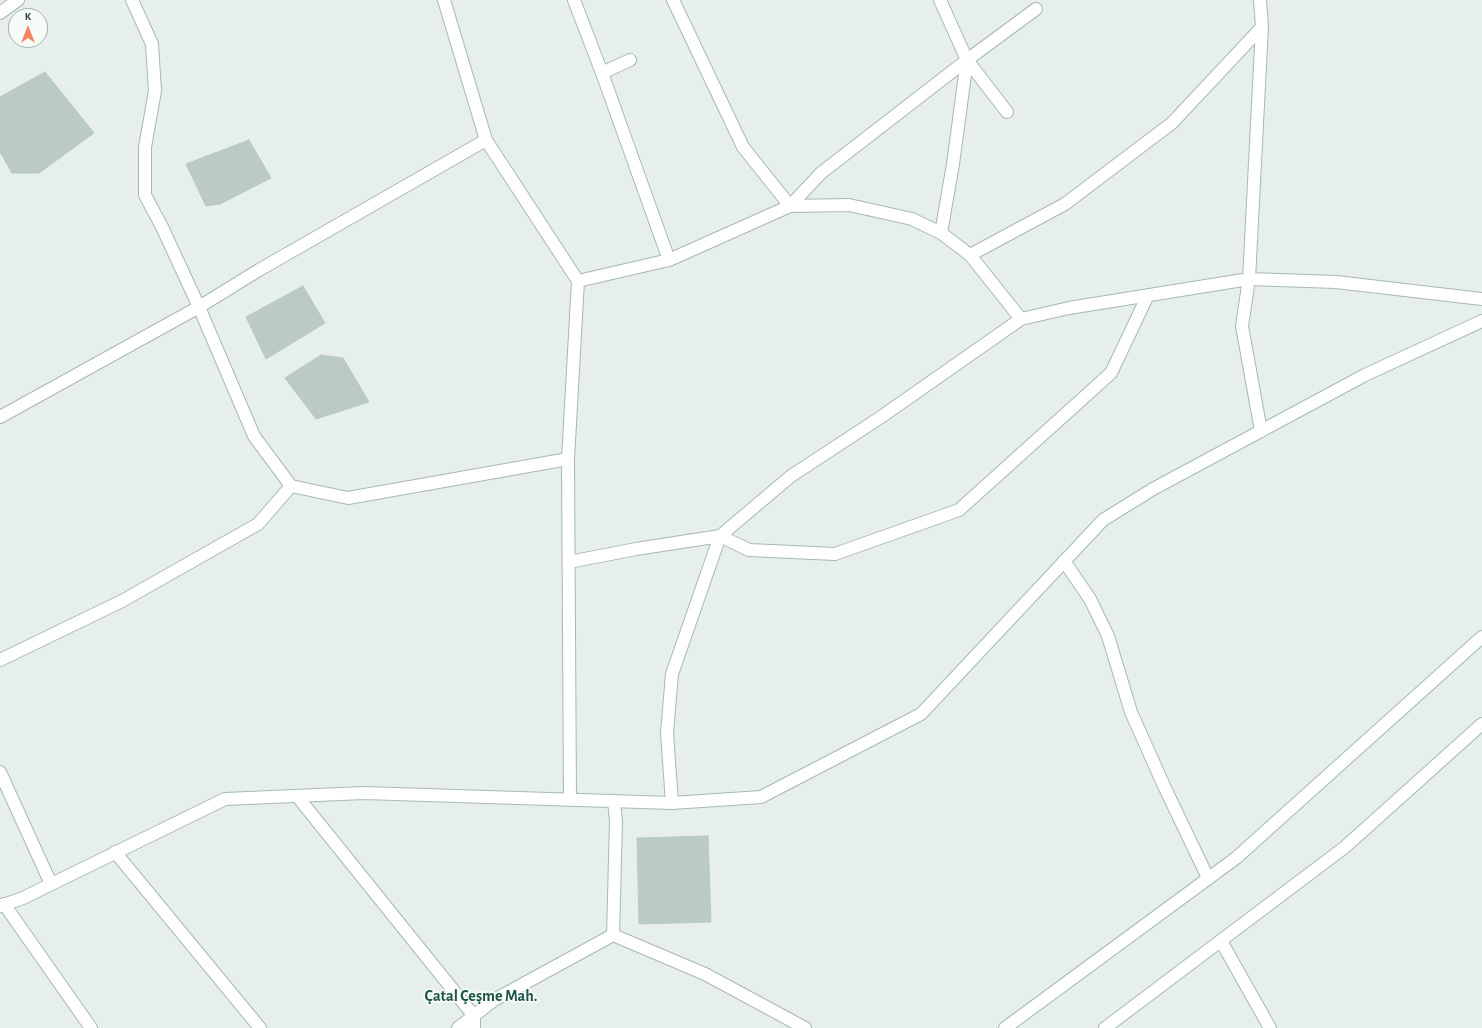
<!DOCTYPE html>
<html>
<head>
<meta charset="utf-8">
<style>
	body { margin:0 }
	#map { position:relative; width:1482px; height:1028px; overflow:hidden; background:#e6efeb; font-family:"Alegreya Sans",sans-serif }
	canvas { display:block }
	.north { position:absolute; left:8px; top:8px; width:40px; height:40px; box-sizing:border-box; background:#f7fbf9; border:1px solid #a3b1ad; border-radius:50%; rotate:0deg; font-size:11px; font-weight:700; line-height:16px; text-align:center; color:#24423a }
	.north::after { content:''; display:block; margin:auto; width:14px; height:18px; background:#f4845f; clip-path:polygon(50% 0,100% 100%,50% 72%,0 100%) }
</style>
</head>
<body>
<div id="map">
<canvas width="1482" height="1028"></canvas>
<div class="north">K</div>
</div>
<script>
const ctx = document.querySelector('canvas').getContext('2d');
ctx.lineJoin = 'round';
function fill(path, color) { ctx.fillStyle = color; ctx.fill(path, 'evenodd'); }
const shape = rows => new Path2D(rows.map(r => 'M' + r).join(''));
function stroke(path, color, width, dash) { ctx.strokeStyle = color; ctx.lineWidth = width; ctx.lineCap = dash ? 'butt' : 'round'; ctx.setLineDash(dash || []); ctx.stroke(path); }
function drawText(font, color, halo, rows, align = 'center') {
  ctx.font = font + ' "Alegreya Sans",sans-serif'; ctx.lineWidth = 3.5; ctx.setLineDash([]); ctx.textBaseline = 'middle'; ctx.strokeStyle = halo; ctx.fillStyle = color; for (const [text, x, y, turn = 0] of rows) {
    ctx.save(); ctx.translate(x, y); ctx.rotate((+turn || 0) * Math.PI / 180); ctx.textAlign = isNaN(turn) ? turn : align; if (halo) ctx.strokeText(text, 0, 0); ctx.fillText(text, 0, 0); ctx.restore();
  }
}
const building = shape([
	[45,72,94,133,39,173,12,173,0,152,0,97,45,72],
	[249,140,271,178,220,204,206,206,186,164,249,140],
	[303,286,325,323,266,359,246,317,303,286],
	[321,355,343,358,369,402,316,419,285,378,321,355],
	[708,836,711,922,639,924,637,838,708,836]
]);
const street = shape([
	[132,0,152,44,155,91,145,147,145,195,162,227,199,307,254,436,291,486,348,498,568,459],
	[444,0,486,140,578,281,669,260,790,206,821,173,967,60,1036,9],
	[574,0,602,73,669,260],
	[673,0,743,147,790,206],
	[940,0,967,60,1007,112],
	[1260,0,1262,27,1249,279,1242,326,1261,431],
	[0,13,18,0],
	[602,73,630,60],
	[790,206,849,205,912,219,941,233,970,255,1021,319,1069,308,1249,279,1336,282,1482,299],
	[941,233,953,164,967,60],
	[970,255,1065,204,1172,123,1262,27],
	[0,417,199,307,259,270,486,140],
	[1064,561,1090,599,1108,636,1131,712,1164,786,1208,878],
	[569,562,636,549,720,536,791,476,881,417,1021,319],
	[0,660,122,601,258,524,291,486],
	[0,772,51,884],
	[297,796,474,1016,474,1028],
	[570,800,568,459,578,281],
	[672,803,667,733,672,674,720,536,749,550,835,554,959,510,1111,373,1148,295],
	[115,852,260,1028],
	[4,904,91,1028],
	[613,935,705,974,805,1028],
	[1221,941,1270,1028],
	[458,1028,494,1000,613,935,616,821,614,801]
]);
const secondary = shape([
	[0,906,23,898,225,799,364,793,672,803,761,797,921,714,1103,520,1153,489,1365,375,1482,321],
	[1005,1028,1236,858,1482,637],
	[1105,1028,1345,847,1482,724]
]);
const districtNames = [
	["Çatal Çeşme Mah.",481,996]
];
fill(building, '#bbcac4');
stroke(building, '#b8c9c2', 1);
stroke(street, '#a8b8b2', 14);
stroke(secondary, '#a4bbb3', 14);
stroke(street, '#fff', 12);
stroke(secondary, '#fff', 12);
drawText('bold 16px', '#1f5548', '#f7fbf9', districtNames);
</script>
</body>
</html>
